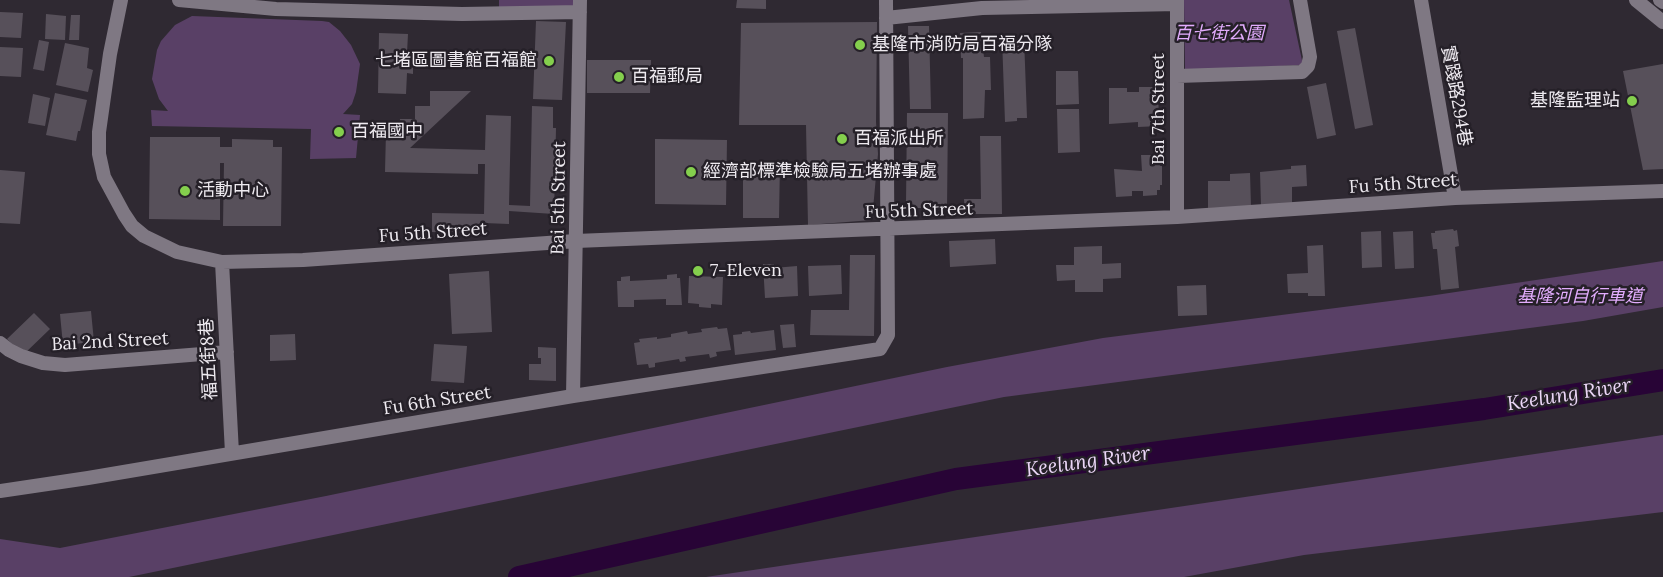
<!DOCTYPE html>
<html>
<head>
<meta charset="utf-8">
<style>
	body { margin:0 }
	canvas { display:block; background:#2f2932 }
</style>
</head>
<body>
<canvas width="1663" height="577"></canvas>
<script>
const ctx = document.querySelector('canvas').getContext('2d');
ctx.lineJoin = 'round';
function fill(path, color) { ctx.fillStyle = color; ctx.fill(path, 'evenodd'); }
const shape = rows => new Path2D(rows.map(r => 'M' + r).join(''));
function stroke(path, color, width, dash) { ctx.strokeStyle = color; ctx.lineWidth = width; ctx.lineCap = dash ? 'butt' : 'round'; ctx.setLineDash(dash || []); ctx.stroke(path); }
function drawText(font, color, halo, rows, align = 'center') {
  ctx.font = font + ' Lora,"Noto Sans TC",serif'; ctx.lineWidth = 5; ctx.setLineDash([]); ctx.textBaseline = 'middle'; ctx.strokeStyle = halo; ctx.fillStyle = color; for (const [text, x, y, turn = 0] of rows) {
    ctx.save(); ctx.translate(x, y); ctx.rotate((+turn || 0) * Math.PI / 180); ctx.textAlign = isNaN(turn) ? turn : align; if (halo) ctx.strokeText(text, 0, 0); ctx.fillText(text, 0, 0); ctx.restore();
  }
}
const green = shape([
	[499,0,580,0,580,12,499,9],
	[1184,0,1289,0,1303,65,1185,70],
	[192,16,322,21,329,22,340,31,351,45,360,64,356,92,352,104,343,114,360,115,356,158,310,159,311,129,152,126,151,110,168,111,159,99,152,79,157,50,161,41,175,25],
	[1663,261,1663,307,1583,321,1004,397,129,577,0,577,0,539,60,548,326,496,947,367,1103,338,1429,296],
	[1663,435,1663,512,1304,555,1184,577,706,577]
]);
const river = shape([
	[519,577,956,479,1484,409,1663,380]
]);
const building = shape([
	[737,0,766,0,766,9,736,8],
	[0,12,23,13,21,38,0,37],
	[46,14,66,16,65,40,45,39],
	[71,15,80,15,79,40,69,40],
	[536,21,566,22,562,100,533,99],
	[877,22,876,122,878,154,872,220,808,225,806,125,739,125,741,23],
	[908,26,929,26,931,109,910,109],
	[1355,28,1373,125,1355,129,1337,31],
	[981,32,984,57,990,57,991,90,985,90,984,118,963,119,963,58,961,58,960,33],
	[379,33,408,34,407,53,413,54,413,74,407,73,406,94,378,93],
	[1002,38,1024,38,1027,118,1017,118,1017,121,1005,122],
	[39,40,49,42,44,71,33,69],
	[65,43,89,48,87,68,93,70,88,92,56,85],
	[0,47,23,48,21,77,0,76],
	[587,60,651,60,650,93,587,93],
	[1663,64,1663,169,1643,170,1623,71],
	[1056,71,1078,71,1079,104,1056,105],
	[1326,83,1336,135,1317,139,1307,87],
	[1139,87,1157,87,1160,126,1138,127,1138,122,1109,124,1109,88,1127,88,1127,92,1139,92],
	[430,91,471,91,410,148,485,150,486,115,511,116,509,205,530,206,532,106,553,107,553,128,556,128,554,214,509,211,509,224,484,223,484,233,432,232,432,213,484,214,485,164,478,164,478,174,385,172,386,132,399,133,400,119,415,119,415,106,430,106],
	[55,93,87,100,80,131,78,131,76,141,46,135],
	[33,94,50,98,45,126,28,123],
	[1057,109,1079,109,1080,152,1058,153],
	[907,113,948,113,947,208,916,208,906,204],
	[980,136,1001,136,1002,214,965,214,964,199,981,199],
	[150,137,220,137,220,147,232,147,232,139,273,140,273,147,282,147,281,226,223,226,224,163,220,163,220,220,149,219],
	[655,139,727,140,726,205,655,204],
	[1141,155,1159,155,1160,166,1162,166,1162,185,1160,185,1160,190,1157,190,1157,195,1143,196,1143,191,1132,191,1132,196,1116,197,1114,169,1142,171],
	[743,162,780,162,779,218,743,218],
	[1306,165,1307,186,1292,187,1292,204,1261,205,1260,172,1291,169,1291,166],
	[0,170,25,172,20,224,0,223],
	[1250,173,1251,207,1208,208,1208,181,1230,181,1230,174],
	[1453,229,1454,231,1457,230,1459,246,1455,247,1459,288,1441,290,1437,249,1433,249,1431,233,1435,233,1435,231],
	[1381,231,1382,267,1362,268,1361,232],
	[1413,231,1414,268,1395,269,1393,232],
	[995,239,996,264,950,267,949,241],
	[1323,245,1325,296,1308,296,1308,293,1288,293,1287,274,1308,273,1307,246],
	[1102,246,1102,264,1121,263,1121,278,1103,279,1103,292,1075,292,1075,280,1057,281,1056,265,1074,265,1074,247],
	[850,255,875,255,874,336,810,335,811,310,849,310],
	[763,264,774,264,774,268,797,266,798,296,765,298],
	[841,265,842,294,809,296,808,266],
	[489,271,492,332,452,334,449,274],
	[677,274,677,278,680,278,682,305,666,305,666,299,634,300,634,307,618,307,617,281,621,281,621,277,630,276,630,281,667,279,667,275],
	[689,276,723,277,722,305,711,304,711,308,699,307,699,304,688,303],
	[1206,285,1207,315,1178,316,1177,286],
	[91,311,94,342,63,345,60,314],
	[34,313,50,329,23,355,7,339],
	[794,324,796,347,783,348,780,325],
	[717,327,718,329,727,328,731,350,716,352,717,356,710,358,709,354,685,357,686,361,680,362,679,359,655,363,655,367,649,368,648,364,637,365,634,343,640,342,639,339,657,337,657,339,671,337,671,334,687,331,688,334,702,332,701,329],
	[774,330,776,350,735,355,733,335,742,334,742,332,750,331,751,333],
	[295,334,296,360,270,361,270,335],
	[434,344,467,346,464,383,431,381],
	[538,347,556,348,556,381,529,380,529,364,541,364,541,358,538,358]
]);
const minor = shape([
	[121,0,110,54,99,132,99,154,104,177,124,214,132,226,144,236,177,252,222,262,303,260,576,241,1177,217,1455,198,1663,191],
	[179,0,276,9,462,14,580,12],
	[1177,0,1177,217],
	[1421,0,1455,198],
	[1636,0,1663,22],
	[1660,0,1663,2],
	[886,18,982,8,1177,4],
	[1177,76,1302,72,1308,66,1310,57,1300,0],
	[222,262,232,453],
	[0,343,9,350,21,356,43,363,65,365,227,352],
	[573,396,580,0],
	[0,491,88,478,573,396,880,349,888,335,886,0]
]);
const markers = [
	[860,45,6,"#84cf4d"],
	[549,61,6,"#84cf4d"],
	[619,77,6,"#84cf4d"],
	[1632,101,6,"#84cf4d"],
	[339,132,6,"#84cf4d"],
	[842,139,6,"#84cf4d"],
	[691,172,6,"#84cf4d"],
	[185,191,6,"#84cf4d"],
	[698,271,6,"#84cf4d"]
];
const parkNames = [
	["百七街公園",1219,34],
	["基隆河自行車道",1580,297]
];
const poiNames = [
	["基隆市消防局百福分隊",872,45],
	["七堵區圖書館百福館",537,61,"right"],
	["百福郵局",631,77],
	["基隆監理站",1620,101,"right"],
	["百福國中",351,132],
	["百福派出所",854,139],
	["經濟部標準檢驗局五堵辦事處",703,172],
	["活動中心",197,191],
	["7-Eleven",710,271]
];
const streetNames = [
	["實踐路294巷",1456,96,80],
	["Bai 7th Street",1159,109,-90],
	["Fu 5th Street",1403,184,-4],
	["Bai 5th Street",559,198,-89],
	["Fu 5th Street",919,211,-2],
	["Fu 5th Street",433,233,-4],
	["Bai 2nd Street",110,342,-3],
	["福五街8巷",209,359,-93],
	["Fu 6th Street",437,401,-9]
];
const waterNames = [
	["Keelung River",1569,395,-9],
	["Keelung River",1088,462,-8]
];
fill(green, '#594066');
stroke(river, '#280436', 22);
fill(building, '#57505a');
stroke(minor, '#7f7883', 14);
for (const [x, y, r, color] of markers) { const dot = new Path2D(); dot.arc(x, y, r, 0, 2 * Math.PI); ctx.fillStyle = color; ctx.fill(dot); stroke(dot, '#252028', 2); }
drawText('italic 18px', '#e2acfd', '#252028', parkNames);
drawText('18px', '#eeeaf0', '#252028', poiNames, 'left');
drawText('18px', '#eeeaf0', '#252028', streetNames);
drawText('italic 20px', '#ecd7f8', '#252028', waterNames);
</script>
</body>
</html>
